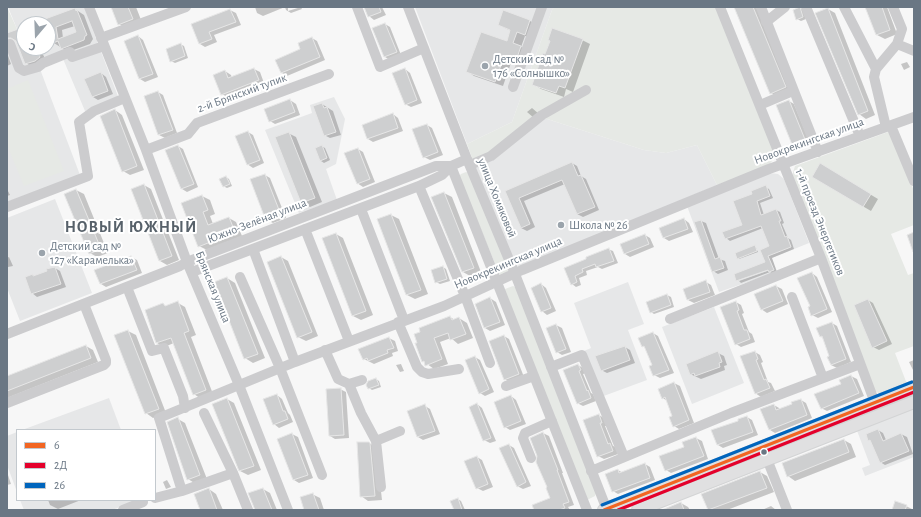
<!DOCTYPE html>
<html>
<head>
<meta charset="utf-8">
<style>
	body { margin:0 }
	#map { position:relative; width:921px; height:517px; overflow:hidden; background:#f7f7f7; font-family:"Alegreya Sans",sans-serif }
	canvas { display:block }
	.frame { position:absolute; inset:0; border:8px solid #6a7784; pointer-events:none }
	.legend { position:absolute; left:16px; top:429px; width:140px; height:72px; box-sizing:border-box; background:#fff; border:1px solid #c3c9ce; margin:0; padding:5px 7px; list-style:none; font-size:12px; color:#6a7784 }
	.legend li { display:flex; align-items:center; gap:8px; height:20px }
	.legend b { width:20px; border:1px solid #c3c9ce }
	.north { position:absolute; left:16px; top:16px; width:40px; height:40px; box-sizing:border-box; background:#fff; border:1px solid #c3c9ce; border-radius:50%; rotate:199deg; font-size:11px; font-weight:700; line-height:16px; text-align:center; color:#6a7784 }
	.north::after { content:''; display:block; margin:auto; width:14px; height:18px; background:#9ba4ac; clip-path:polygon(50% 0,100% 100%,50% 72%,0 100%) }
</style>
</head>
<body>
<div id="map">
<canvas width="921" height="517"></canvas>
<div class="frame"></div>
<ul class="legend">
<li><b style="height:5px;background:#f26522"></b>6</li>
<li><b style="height:5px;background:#e4002b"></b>2Д</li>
<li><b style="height:5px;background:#0065bd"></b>26</li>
</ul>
<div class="north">С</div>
</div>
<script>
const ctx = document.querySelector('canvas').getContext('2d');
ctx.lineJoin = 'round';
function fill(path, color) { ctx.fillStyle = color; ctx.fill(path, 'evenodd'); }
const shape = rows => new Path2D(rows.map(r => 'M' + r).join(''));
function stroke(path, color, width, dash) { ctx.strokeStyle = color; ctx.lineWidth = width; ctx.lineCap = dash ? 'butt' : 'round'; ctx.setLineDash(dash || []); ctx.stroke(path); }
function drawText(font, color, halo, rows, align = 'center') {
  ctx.font = font + ' "Alegreya Sans",sans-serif'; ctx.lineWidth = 4; ctx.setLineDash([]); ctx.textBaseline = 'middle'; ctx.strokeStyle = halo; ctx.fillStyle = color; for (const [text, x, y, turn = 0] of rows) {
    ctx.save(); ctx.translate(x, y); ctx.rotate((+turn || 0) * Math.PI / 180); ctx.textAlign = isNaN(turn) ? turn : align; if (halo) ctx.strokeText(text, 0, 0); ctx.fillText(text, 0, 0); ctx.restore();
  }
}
const built = shape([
	[8,7,84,7,119,99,85,111,61,54,40,69,80,175,7,202,7,35,17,29],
	[24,24,48,24,48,48,24,48],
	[415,7,554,7,552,10,512,122,467,144],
	[334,97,345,119,336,164,326,169,337,200,299,213,265,130,312,113,310,105],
	[544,118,644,150,666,153,697,145,717,185,522,267,518,266,515,264,475,166],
	[770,173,778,174,784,179,809,243,772,258,777,272,719,292,687,206],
	[55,199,92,293,20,321,7,288,7,218],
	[628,282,644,324,628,330,647,380,601,397,584,351,591,348,574,303],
	[714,307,744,383,692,404,662,327],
	[109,398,121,430,22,430],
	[914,406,914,457,865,476,862,468,870,465,856,428],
	[17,432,17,492,7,465,7,436],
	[20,500,139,500,112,510,24,510]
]);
const green = shape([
	[7,7,17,29,7,35],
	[554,7,717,7,775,154,772,161,769,165,717,185,697,145,666,153,644,150,544,118,475,166,467,144,512,122,552,10],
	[28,80,64,171,24,186,7,145,7,89],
	[888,132,893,135,914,191,914,225,891,234,908,275,914,273,914,346,895,353,907,384,881,394,874,391,792,176,795,166],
	[466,172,469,173,509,269,507,272,500,276,459,176,461,174],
	[513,286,517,288,596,493,595,496,587,500,505,292,505,289]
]);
const shadow = shape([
	[112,7,136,7,143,25,130,31,119,24],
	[255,7,292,7,288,8,288,11,301,7,302,9,291,13,286,10,285,7,263,16,257,13],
	[364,7,382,7,386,15,374,20,369,16],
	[735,7,757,7,792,91,779,97,771,93],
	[866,7,887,7,897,34,885,39,877,35],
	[800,8,803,10,806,19,801,21,797,19],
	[75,9,84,15,93,39,90,44,68,52,54,43,51,35,48,37,48,24,45,24],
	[75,26,78,33,63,38,62,30],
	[828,9,835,13,875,115,866,119,859,114],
	[230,10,236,13,241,25,214,35,217,42,205,47,200,44,193,24],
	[504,11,530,21,537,25,533,38,525,36,521,47,528,51,523,64,512,60,503,86,474,76,467,71,507,42,511,31,499,25],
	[385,24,390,27,401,55,390,60,385,57],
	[24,28,24,48,40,48,46,61,32,67,26,63,17,41],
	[138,36,143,40,158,77,145,82,140,79],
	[312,38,317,41,325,60,287,76,282,73],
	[582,40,590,44,573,92,566,89,564,97,541,89,533,84],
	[180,44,184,46,188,58,175,63,171,61],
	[7,53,11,64,7,66],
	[907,62,910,67,904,70,901,64],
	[254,69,260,72,264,83,227,97,222,94,225,71,231,75,232,78],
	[405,69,410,73,422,103,411,107,405,104],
	[101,73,106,77,113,94,98,100,93,97],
	[158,92,163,95,177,133,165,138,159,135,145,97],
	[290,100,296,104,300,115,275,124,270,121],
	[789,101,794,104,811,145,799,150,794,146],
	[322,104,333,111,341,135,330,138,324,135],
	[532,108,539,114,534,118,527,112],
	[115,110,122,115,144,170,130,175,123,171],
	[393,114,398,118,403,131,373,142,368,139],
	[427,125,432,128,443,155,430,160,424,157],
	[248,132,253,135,264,163,253,168,247,164],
	[288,133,296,137,322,202,310,207,302,203,276,138],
	[178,146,183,149,198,187,187,192,182,189],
	[321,146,325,148,330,160,324,163,321,161],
	[358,149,363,152,375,182,363,187,357,183],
	[572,163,577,166,581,176,586,179,599,210,583,217,577,214,565,184,524,201,535,227,527,231,521,228,506,191],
	[821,165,878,199,871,211,813,177],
	[265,175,270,178,286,218,273,223,267,220],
	[226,177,229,179,232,186,227,188,223,186],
	[144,185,151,189,179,260,167,265,160,261,132,189],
	[765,187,769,189,773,198,760,203,764,215,776,210,780,212,784,223,782,224,788,238,791,240,794,249,772,258,777,272,773,274,770,272,741,283,739,281,773,269,772,267,739,279,739,281,735,274,766,263,761,251,771,247,763,228,730,241,726,238,724,233,743,226,734,202,754,194,753,192],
	[7,189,10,195,7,196],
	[76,190,84,194,108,253,97,257,90,253],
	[444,193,452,197,481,272,470,276,463,272,432,198],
	[202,196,210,200,215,214,210,216,213,224,229,218,236,222,242,236,207,250,199,246,182,204],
	[391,215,399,219,428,294,415,299,407,295],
	[684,219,689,223,693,232,669,241,664,238,660,229],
	[701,221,706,223,719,259,725,261,728,270,718,274,713,271],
	[336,234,343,238,373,315,361,320,353,316,324,239],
	[645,235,650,238,654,247,630,257,625,254,621,245],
	[755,246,758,252,739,259,738,258],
	[608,249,613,251,618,263,602,269,598,267,586,271,587,275,579,278,581,285,576,287,572,284,565,269],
	[9,257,13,266,8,267,7,266,7,258],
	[131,257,137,260,142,273,106,287,101,284],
	[281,257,288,261,318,336,306,341,298,337],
	[443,267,446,269,450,281,440,284,436,282],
	[55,268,60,271,66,287,37,297,32,293,33,275,35,276,48,272],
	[812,273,817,277,832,312,818,318,812,315,811,307],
	[227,278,235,283,265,358,253,363,245,358],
	[706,282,711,285,715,295,694,303,688,300,684,290],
	[541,284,546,288,556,311,547,315,542,311],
	[776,286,782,289,788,304,767,313,761,309],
	[667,295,671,297,674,307,654,314,651,312],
	[490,298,496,302,505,325,490,331,485,328,476,304],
	[868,300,873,303,892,344,879,350,873,347],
	[736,302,741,305,744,313,742,314,749,332,752,334,755,342,741,347,736,344],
	[178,303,185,307,196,335,191,337,213,394,201,399,194,394,174,343,164,347,157,343,163,304,167,307],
	[450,317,455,320,459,318,467,323,473,338,458,344,451,338,440,342,448,364,434,369,423,361,418,343,421,332],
	[832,323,837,326,851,362,837,368,831,365,831,356,824,338,821,337],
	[556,325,562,328,571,352,562,355,557,352],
	[128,331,136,335,166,413,153,418,146,413],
	[653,333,658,336,674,373,660,378,654,375,653,366,646,348,643,346],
	[504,336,509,339,524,377,510,382,504,379],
	[389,338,395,341,398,351,392,353,393,356,374,364,364,359],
	[86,346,93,350,98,362,7,398,7,377],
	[625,347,630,350,635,363,607,373,601,370],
	[755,352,760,355,763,362,761,363,768,382,771,383,775,391,761,397,755,393],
	[718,353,724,356,727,365,724,366,725,370,701,379,690,374],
	[475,357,480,360,494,392,485,396,480,393],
	[914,360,914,372,909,362],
	[401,364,404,371,400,372,396,365],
	[578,365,583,368,586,373,583,374,591,393,593,394,596,401,583,406,577,403],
	[851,376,857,379,864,396,827,411,821,408],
	[376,379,379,381,381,387,372,390,369,388],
	[674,383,680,386,694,423,679,429,674,426,674,417,667,401,663,398],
	[340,389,346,392,349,438,335,439,330,436],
	[277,395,282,399,288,413,290,415,293,422,279,428,274,424],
	[511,396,516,400,526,424,510,430,505,427],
	[227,399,234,403,261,470,248,475,240,471,213,404],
	[801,400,806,403,812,418,775,433,770,430,774,405,779,408,780,410,794,405],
	[477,404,482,408,496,441,490,443,484,440],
	[425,406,430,409,440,434,423,440,418,437],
	[599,415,604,418,607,426,605,426,613,446,616,447,618,454,604,459,598,456],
	[747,417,752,420,758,435,723,448,718,445],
	[178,419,185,423,207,479,196,484,188,479],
	[878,430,883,433,886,440,901,434,907,437,913,454,885,465,880,462,872,441,869,440],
	[543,433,549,436,563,473,562,473,574,505,568,507,570,510,535,510,551,499],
	[292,434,298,437,313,478,299,483,294,480,279,439],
	[696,438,702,441,708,459,671,473,666,470,685,447],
	[844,440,851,444,856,457,795,481,788,476],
	[369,443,376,447,382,500,368,501,361,496],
	[509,445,514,448,531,486,523,489,517,486],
	[477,457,482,460,493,487,483,491,477,488],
	[645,464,650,467,655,480,618,494,613,491,618,470,623,473],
	[7,472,11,484,7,485],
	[760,472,767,476,774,492,727,510,709,510,703,494],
	[167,480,171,487,166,489,163,482],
	[209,489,216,494,223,510,202,510],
	[263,489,270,493,277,510,256,510],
	[312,494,320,498,324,510,305,510],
	[458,499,461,501,465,510,455,510],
	[48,500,81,500,58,509,50,505],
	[681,503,688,507,690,510,664,510],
	[771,506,776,510,762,510],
	[906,506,914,510,891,510,891,509,893,510]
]);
const building = shape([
	[111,7,128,7,133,19,118,25,111,7],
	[364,7,379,7,381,12,368,17,364,7],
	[734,7,753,7,786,87,770,94,734,7],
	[800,7,803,17,796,20,793,10,800,7],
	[865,7,882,7,890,30,876,35,865,7],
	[75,8,76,11,77,10,87,35,85,36,84,40,61,49,58,41,53,43,48,30,48,24,45,19,75,8],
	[72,21,76,32,58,39,56,27,72,21],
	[828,8,868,111,858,115,815,13,828,8],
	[230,9,236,22,209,32,212,39,199,44,191,24,230,9],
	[503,10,530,20,525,35,517,32,513,43,521,46,516,61,504,57,495,82,466,72,481,32,507,41,510,30,498,25,503,10],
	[385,23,397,52,384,57,372,28,385,23],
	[24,27,24,48,36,48,40,57,35,61,25,64,16,41,11,38,7,38,7,33,24,27],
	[552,28,583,39,565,88,559,86,556,93,532,85,543,53,545,54,550,41,548,40,552,28],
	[138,35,153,74,139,79,124,41,138,35],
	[312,37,320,57,281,73,275,60,300,49,298,43,312,37],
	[181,43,185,56,170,62,166,49,181,43],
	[254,68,259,80,221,95,213,75,225,70,228,78,254,68],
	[405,68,417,100,405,105,392,73,405,68],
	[101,72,108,91,92,97,84,79,101,72],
	[158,91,173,130,158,135,144,96,158,91],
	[290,99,295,112,269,122,264,109,290,99],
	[789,100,806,142,793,147,776,105,789,100],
	[322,103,324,108,327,107,336,132,324,136,313,106,322,103],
	[115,109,137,166,122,172,100,116,115,109],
	[393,113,398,128,367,139,362,125,393,113],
	[427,124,438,152,423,158,412,129,427,124],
	[248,131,260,160,247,165,235,136,248,131],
	[289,132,315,198,301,203,275,137,289,132],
	[178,145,194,184,181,189,165,150,178,145],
	[322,145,327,158,320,161,315,148,322,145],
	[358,148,370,179,357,184,344,153,358,148],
	[572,162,578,176,581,175,595,207,577,214,562,180,519,198,530,224,521,228,505,191,572,162],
	[820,163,871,194,863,207,812,177,820,163],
	[265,174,281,215,266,221,250,179,265,174],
	[226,176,230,184,223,187,219,179,226,176],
	[144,184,172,256,159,261,131,189,144,184],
	[766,185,770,196,757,201,761,215,776,209,781,221,779,221,785,237,787,236,791,247,768,256,774,270,769,272,768,270,736,281,734,274,765,262,760,250,769,246,761,226,725,239,722,232,742,225,733,201,752,194,751,191,766,185],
	[76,189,101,249,89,254,64,194,76,189],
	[444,192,474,268,462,272,431,197,444,192],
	[202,195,208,210,203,212,208,225,229,217,235,232,198,247,181,203,202,195],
	[391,214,421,290,406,295,377,219,391,214],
	[684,218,688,229,663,238,659,228,684,218],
	[701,220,715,259,720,257,724,268,712,272,694,222,701,220],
	[914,232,914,252,913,252,907,235,914,232],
	[336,233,366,311,352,316,322,238,336,233],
	[645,234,649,244,624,254,620,244,645,234],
	[755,245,757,251,737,259,735,253,755,245],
	[609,248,614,261,596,267,595,264,582,269,583,272,575,276,577,282,571,285,564,268,586,259,586,257,609,248],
	[131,256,137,270,100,284,94,270,131,256],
	[281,256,312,332,297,338,267,262,281,256],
	[443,266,447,279,435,283,431,270,443,266],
	[55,267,61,284,31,294,25,277,33,274,33,276,47,271,46,269,55,267],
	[812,272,827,309,811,316,808,307,810,306,797,278,812,272],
	[227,277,258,354,244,359,214,282,227,277],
	[706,280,710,292,687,300,683,289,706,280],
	[541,283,551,308,541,312,531,288,541,283],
	[776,285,783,301,761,310,754,294,776,285],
	[667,294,671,305,650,313,646,302,667,294],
	[490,297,500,322,484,328,475,304,490,297],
	[868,299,887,341,872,348,854,305,868,299],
	[178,301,189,331,184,333,206,390,193,395,171,338,156,343,145,310,163,303,165,306,178,301],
	[736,301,739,310,737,311,744,330,747,330,750,339,735,345,720,307,736,301],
	[450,316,452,320,459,317,466,334,450,340,448,333,434,338,442,359,425,366,424,361,422,362,415,343,417,343,414,334,420,332,419,328,450,316],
	[832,322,846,359,831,365,827,357,829,356,822,336,820,337,816,328,832,322],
	[556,324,566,349,556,353,546,328,556,324],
	[128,330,159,409,145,414,114,335,128,330],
	[653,332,669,370,653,376,649,366,652,365,644,346,642,347,638,338,653,332],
	[504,335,519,374,504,380,489,341,504,335],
	[389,337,394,348,387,350,388,353,368,361,367,358,363,360,358,349,389,337],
	[86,345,91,358,7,391,7,376,86,345],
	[625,346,630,360,601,371,595,356,625,346],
	[718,351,722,362,719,363,720,367,695,376,694,373,690,375,686,364,718,351],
	[755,351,758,359,756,360,764,380,766,379,770,388,755,394,740,356,755,351],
	[475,356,489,389,479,394,465,360,475,356],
	[578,364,581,370,579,371,587,391,588,390,591,398,577,404,563,370,578,364],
	[851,375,859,393,821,409,814,394,841,384,839,380,851,375],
	[376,378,379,385,368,389,366,385,368,381,376,378],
	[674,382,689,420,673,427,669,417,672,416,665,397,662,399,658,389,674,382],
	[341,388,344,435,329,436,326,389,341,388],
	[277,394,283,411,285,411,288,419,273,425,263,399,277,394],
	[511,395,521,421,504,428,494,402,511,395],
	[227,398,254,466,239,471,212,404,227,398],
	[801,399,807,415,769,430,760,409,774,404,776,410,792,404,791,402,801,399],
	[477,403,491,438,483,441,469,407,477,403],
	[425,404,435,431,417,437,407,411,425,404],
	[599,414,602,423,600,423,608,444,610,443,613,451,597,457,583,420,599,414],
	[747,416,753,432,717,445,711,430,738,421,738,419,747,416],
	[178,417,200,475,187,480,167,422,178,417],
	[878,429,883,441,901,433,909,451,880,463,870,440,868,441,866,434,878,429],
	[543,432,558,470,557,470,569,502,563,504,565,508,559,510,534,510,532,505,550,498,546,488,547,487,536,462,537,456,530,438,543,432],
	[292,433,308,475,293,480,277,439,292,433],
	[696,437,704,456,665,471,659,456,684,447,682,442,696,437],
	[844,439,849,452,787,477,782,463,844,439],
	[357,442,369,442,370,443,375,496,360,497,357,442],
	[509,444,526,482,517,487,499,448,509,444],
	[477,456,488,484,476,489,464,461,477,456],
	[645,463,650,478,612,492,605,474,618,469,619,473,645,463],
	[760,471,767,488,708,510,701,494,760,471],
	[209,488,217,510,200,510,194,494,209,488],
	[263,488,272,510,255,510,248,493,263,488],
	[313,493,319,510,304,510,300,497,313,493],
	[458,498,462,510,454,510,450,501,458,498],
	[895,501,907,505,905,510,892,510,895,501],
	[681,502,684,510,662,510,681,502]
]);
const minor = shape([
	[89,7,146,150,187,262,239,385,288,510],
	[357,7,380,67,424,48],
	[408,7,467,159,515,274,607,510],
	[720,7,821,258,875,403],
	[761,7,818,152],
	[806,7,860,136],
	[844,7,876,69],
	[766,22,785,7],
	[101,38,186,7],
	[10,44,19,68,24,71,38,67,43,63,70,52,72,57,104,46],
	[897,44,914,51],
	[513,87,542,7],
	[760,105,793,91],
	[891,126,914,181],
	[886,127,874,77,876,69,897,44,902,29,893,7],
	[146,150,188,134,197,123,329,74],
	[470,165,491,156,542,115,586,90],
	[419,186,465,296,490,363],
	[7,207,88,176,79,122,94,111,125,98],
	[361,209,404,320],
	[305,229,349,341],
	[253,249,295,362],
	[192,272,419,186,442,175,451,166,587,510],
	[240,277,280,368,322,475],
	[127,287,152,351,164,348,183,396,185,408],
	[792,297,823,378],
	[670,319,821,258],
	[398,322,417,367,422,372,428,374,459,369],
	[7,334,180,266,187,262,436,166,451,166,467,159],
	[325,350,338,379,349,384,361,413,376,441,381,487],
	[551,367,582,355,624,457],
	[349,384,362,380],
	[506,386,534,376],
	[7,403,104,365,106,363,106,360,84,304],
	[204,413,233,473,248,510],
	[376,441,400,431],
	[531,458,523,438,525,433,552,421],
	[767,459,787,510],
	[591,471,731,413,860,364],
	[182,491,233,473],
	[155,498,182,491,159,418,295,362,444,306,522,270,769,169,914,117],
	[123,510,143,502]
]);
const major = shape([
	[604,510,914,387],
	[638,510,914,402]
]);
const bus1 = shape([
	[604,510,914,387]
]);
const bus2 = shape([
	[618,510,914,392]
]);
const bus3 = shape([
	[602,505,912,382]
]);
const markers = [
	[485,66,4,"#9ba4ac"],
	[561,225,4,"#9ba4ac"],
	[42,253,4,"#9ba4ac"],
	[764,452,3.5,"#6a7784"]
];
const poiNames = [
	["Детский сад №",493,59],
	["176 «Солнышко»",493,73],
	["Школа № 26",569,225],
	["Детский сад №",50,246],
	["127 «Карамелька»",50,260]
];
const streetNames = [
	["2-й Брянский тупик",242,93,-20],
	["Новокрекингская улица",809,141,-20],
	["улица Хомяковой",497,198,68],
	["Южно-Зелёная улица",257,221,-21],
	["1-й проезд Энергетиков",820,222,68],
	["Новокрекингская улица",508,263,-23],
	["Брянская улица",213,287,68]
];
const districtNames = [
	["НОВЫЙ ЮЖНЫЙ",131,227]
];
fill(built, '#e6e7e8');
fill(green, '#e6e9e5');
fill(shadow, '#0003');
fill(building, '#cecfd0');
stroke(building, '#e6e6e6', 1);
stroke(major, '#d3d4d5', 14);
stroke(minor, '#ccccce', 10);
stroke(major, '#e0e0e1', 12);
stroke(bus1, '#f26522', 3);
stroke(bus2, '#e4002b', 3);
stroke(bus3, '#0065bd', 3);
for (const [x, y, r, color] of markers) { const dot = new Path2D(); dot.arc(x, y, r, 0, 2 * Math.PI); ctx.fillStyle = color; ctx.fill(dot); stroke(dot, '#fff', 1.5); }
drawText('12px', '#6a7784', '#fff', poiNames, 'left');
drawText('12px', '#6a7784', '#fff', streetNames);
ctx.letterSpacing = '1px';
drawText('bold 16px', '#57616a', '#fff', districtNames);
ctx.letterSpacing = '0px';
</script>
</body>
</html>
